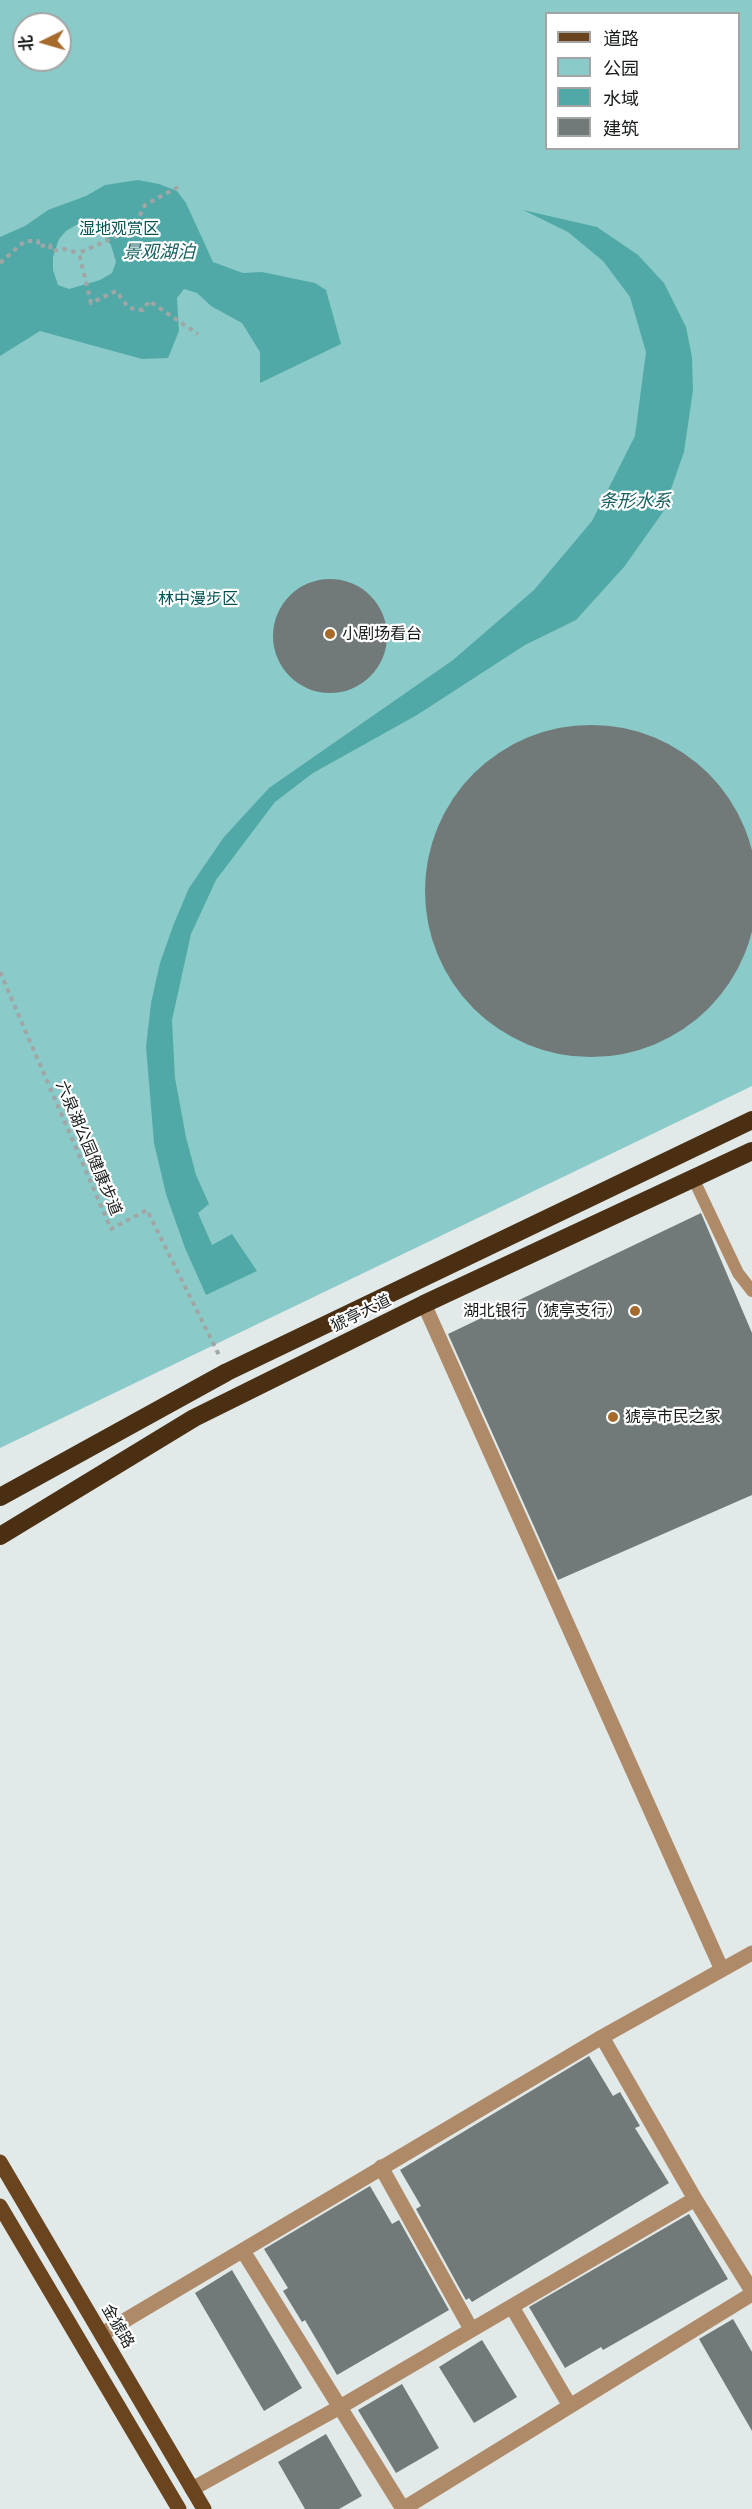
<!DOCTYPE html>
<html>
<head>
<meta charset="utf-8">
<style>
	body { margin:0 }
	#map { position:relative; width:752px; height:2509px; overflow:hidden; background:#e1e9e9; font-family:Barlow,"Noto Sans SC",sans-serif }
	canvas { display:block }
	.legend { position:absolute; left:545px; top:12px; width:195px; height:138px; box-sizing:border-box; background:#fff; border:2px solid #a3a4a4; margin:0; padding:8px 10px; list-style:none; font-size:18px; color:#191c1c }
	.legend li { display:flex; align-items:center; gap:12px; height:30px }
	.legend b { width:30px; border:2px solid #a3a4a4 }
	.north { position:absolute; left:12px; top:12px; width:60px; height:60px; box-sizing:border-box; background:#fff; border:2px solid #a3a4a4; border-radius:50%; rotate:265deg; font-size:16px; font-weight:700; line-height:24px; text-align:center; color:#191c1c }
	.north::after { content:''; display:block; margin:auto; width:21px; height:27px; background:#a66b2c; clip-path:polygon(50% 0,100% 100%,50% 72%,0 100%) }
</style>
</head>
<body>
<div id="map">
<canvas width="752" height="2509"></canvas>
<ul class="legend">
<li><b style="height:8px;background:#69441e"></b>道路</li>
<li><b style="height:16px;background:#8acbc9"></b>公园</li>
<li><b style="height:16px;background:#51a9a7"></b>水域</li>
<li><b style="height:16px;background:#717979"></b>建筑</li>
</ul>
<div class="north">北</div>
</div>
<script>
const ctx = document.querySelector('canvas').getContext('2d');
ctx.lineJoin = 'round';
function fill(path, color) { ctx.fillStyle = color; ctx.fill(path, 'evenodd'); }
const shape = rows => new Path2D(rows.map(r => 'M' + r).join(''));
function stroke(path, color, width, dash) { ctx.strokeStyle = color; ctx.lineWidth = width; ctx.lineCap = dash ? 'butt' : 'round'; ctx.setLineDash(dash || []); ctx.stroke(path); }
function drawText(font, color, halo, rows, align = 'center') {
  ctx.font = font + ' Barlow,"Noto Sans SC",sans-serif'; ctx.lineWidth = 4.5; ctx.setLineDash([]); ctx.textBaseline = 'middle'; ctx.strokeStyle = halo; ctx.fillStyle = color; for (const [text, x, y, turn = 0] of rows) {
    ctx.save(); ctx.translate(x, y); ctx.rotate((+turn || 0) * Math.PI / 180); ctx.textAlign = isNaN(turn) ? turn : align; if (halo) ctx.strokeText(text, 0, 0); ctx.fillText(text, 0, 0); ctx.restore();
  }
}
const green = shape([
	[0,0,752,0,752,1086,0,1448],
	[546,14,738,14,738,148,546,148],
	[24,24,60,24,60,60,24,60]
]);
const water = shape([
	[138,180,159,184,177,191,186,203,213,262,243,273,262,272,315,283,326,290,341,344,260,383,260,352,242,323,211,306,197,293,184,289,177,298,179,331,168,358,142,359,40,331,0,356,0,237,25,226,48,210,86,196,105,185],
	[76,225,87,225,97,228,111,245,116,262,112,273,100,280,69,289,58,285,53,270,53,257,59,239,66,231],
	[523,210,597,227,638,255,664,283,686,327,692,357,693,390,684,452,663,512,624,567,576,620,525,645,417,715,313,773,275,802,216,880,191,934,172,1020,175,1078,186,1137,196,1175,209,1204,198,1213,212,1245,232,1234,257,1271,206,1295,185,1248,166,1194,154,1143,146,1047,151,1003,160,963,173,926,189,888,224,837,269,788,453,660,534,590,592,521,635,436,646,352,630,297,603,261,568,232]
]);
const building = shape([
	'273 636a57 57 0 1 1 114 0a57 57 0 1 1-114 0Z',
	'425 891a166 166 0 1 1 332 0a166 166 0 1 1-332 0Z',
	[701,1213,752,1333,752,1495,558,1580,448,1334],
	[589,2056,613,2096,620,2092,640,2126,635,2128,669,2183,472,2302,469,2298,466,2300,416,2209,421,2206,400,2170],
	[370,2186,392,2224,399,2220,449,2310,337,2375,305,2320,302,2322,283,2291,288,2288,264,2249],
	[689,2214,728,2279,603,2350,601,2347,565,2368,529,2307],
	[232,2270,302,2388,264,2411,195,2293],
	[733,2319,752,2352,752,2431,699,2339],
	[482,2340,517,2397,474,2423,439,2367],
	[402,2384,439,2448,396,2473,358,2410],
	[326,2434,362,2496,339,2509,305,2509,278,2462]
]);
const path = shape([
	[178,187,145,205,133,229,79,253,91,303,116,291,129,308,143,310,149,301,198,334],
	[0,263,25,241,38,241,38,246,50,245,51,251,64,249,78,253],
	[0,972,111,1229,147,1210,220,1357]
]);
const lane = shape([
	[693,1178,738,1273,752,1291]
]);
const street = shape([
	[424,1304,722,1970],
	[602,2037,695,2199,752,2291],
	[381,2167,471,2329],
	[243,2251,403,2509],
	[512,2307,570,2406],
	[102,2334,602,2037,752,1953],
	[192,2489,340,2407,695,2199],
	[403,2509,752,2294]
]);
const primary = shape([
	[0,2162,204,2509],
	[0,2206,179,2509]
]);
const highway = shape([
	[0,1497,227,1372,752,1120],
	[0,1536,194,1418,424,1304,752,1151]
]);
const markers = [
	[330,634,6,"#a66b2c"],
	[635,1311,6,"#a66b2c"],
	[613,1417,6,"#a66b2c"]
];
const parkNames = [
	["湿地观赏区",119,229],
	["林中漫步区",198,599]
];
const poiNames = [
	["小剧场看台",342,634],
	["湖北银行（猇亭支行）",623,1311,"right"],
	["猇亭市民之家",625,1417]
];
const streetNames = [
	["六泉湖公园健康步道",89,1148,67],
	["猇亭大道",361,1313,-26],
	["金猇路",118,2326,60]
];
const waterNames = [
	["景观湖泊",159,252],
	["条形水系",635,501]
];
fill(green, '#8acbc9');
fill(water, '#51a9a7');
fill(building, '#717979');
stroke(path, '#a0a6a6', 4, [4.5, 4.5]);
stroke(lane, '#af8a68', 12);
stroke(street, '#af8a68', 15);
stroke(primary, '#69441e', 15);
stroke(highway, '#4a2f13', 18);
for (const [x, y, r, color] of markers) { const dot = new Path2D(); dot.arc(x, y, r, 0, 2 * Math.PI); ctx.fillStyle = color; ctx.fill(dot); stroke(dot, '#fff', 2); }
drawText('16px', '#005251', '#fff', parkNames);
drawText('16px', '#191c1c', '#fff', poiNames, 'left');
drawText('16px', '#191c1c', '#fff', streetNames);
drawText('italic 18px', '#186160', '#fff', waterNames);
</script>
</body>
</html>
